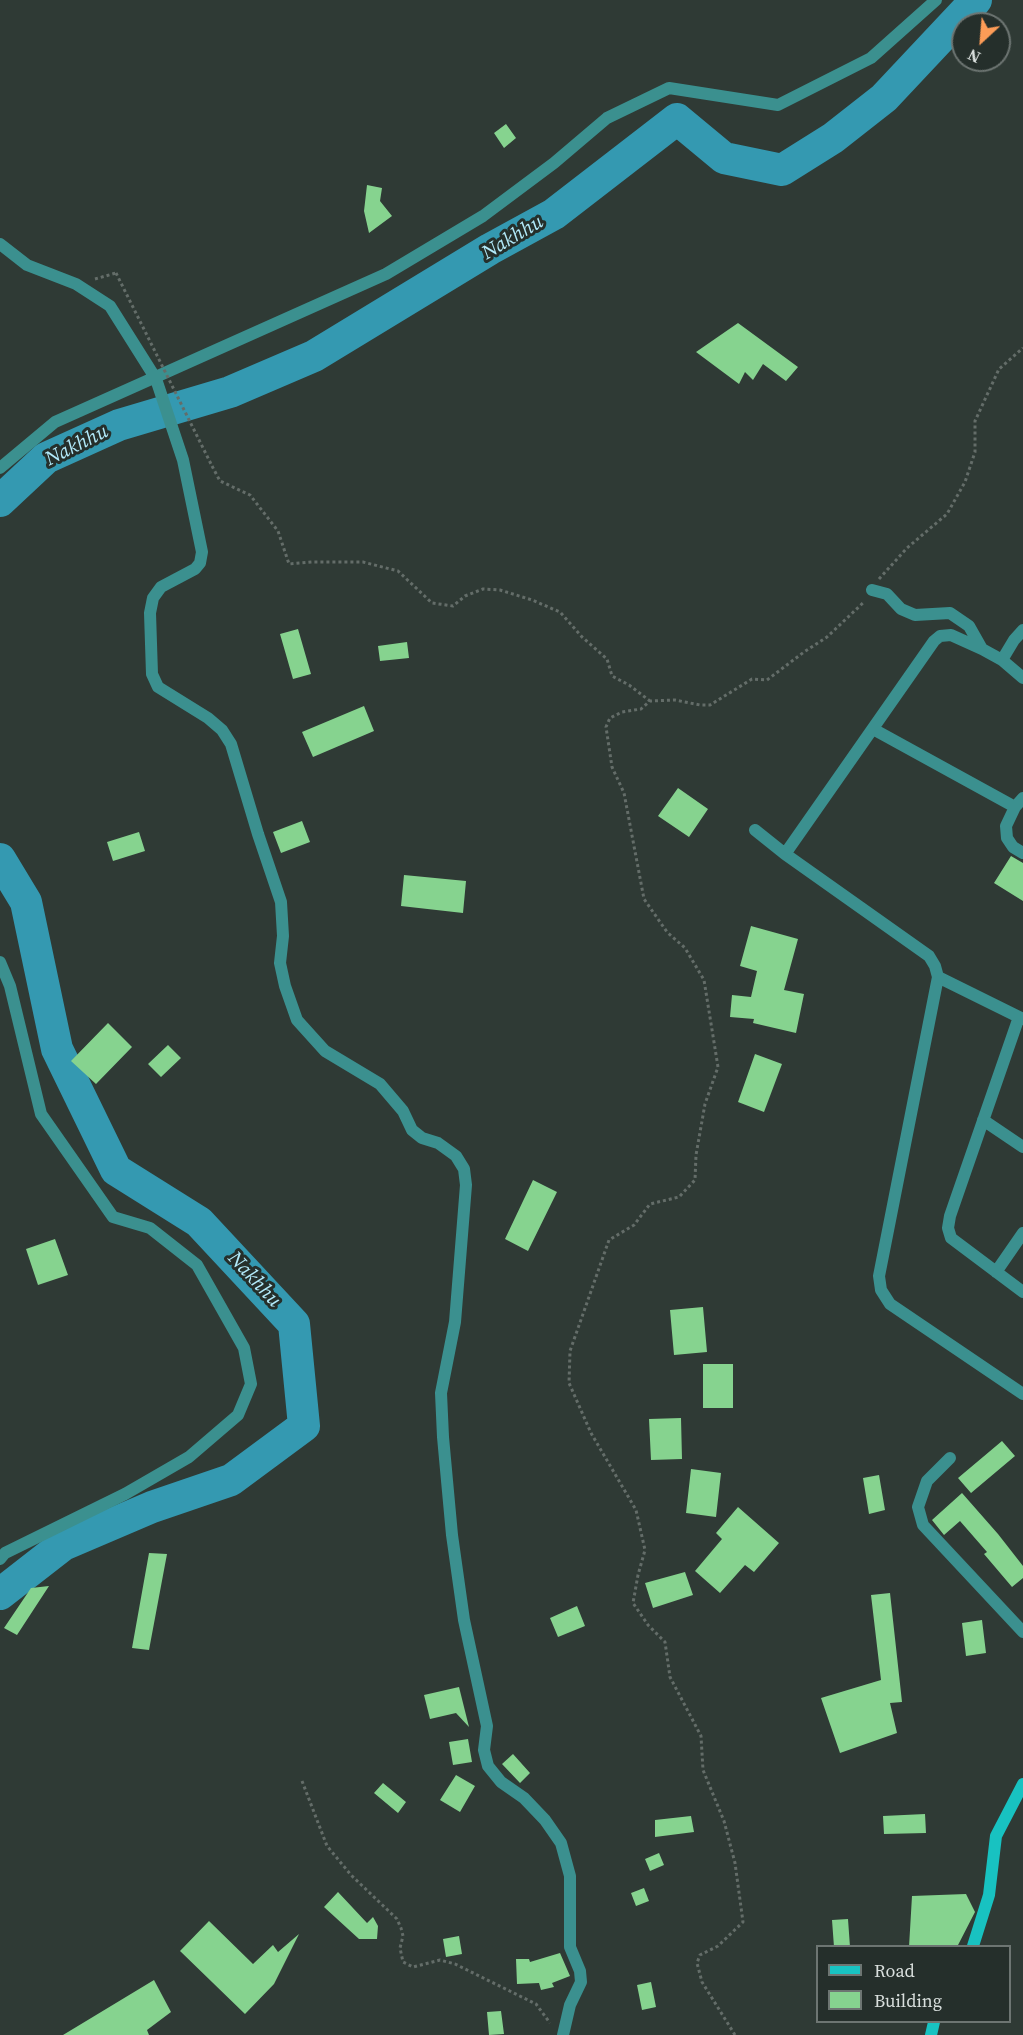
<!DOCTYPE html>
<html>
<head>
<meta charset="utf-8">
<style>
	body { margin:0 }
	#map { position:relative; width:1023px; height:2035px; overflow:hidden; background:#2f3a35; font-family:"Source Serif 4",serif }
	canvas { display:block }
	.legend { position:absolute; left:816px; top:1945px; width:195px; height:78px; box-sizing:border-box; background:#252f2b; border:2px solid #6d7572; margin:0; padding:8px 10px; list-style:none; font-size:18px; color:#d9dfdd }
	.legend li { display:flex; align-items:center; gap:12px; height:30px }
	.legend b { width:30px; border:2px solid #6d7572 }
	.north { position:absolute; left:951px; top:12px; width:60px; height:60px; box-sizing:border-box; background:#252f2b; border:2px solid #6d7572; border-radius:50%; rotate:206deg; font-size:16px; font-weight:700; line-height:24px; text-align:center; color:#d9dfdd }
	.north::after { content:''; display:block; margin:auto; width:21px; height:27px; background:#fd9c57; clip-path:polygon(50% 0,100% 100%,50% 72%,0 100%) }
</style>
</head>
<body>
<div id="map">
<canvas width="1023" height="2035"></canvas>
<ul class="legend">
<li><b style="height:8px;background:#18c2c1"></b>Road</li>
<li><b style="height:16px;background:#86d38f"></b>Building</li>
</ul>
<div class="north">N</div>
</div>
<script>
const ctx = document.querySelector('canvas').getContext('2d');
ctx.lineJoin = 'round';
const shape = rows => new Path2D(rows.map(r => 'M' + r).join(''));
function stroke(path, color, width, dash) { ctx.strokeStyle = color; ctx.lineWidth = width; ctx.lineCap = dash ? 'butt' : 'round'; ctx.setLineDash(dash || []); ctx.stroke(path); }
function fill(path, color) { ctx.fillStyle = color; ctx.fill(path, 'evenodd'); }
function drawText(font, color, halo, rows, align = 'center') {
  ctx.font = font + ' "Source Serif 4",serif'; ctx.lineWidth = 6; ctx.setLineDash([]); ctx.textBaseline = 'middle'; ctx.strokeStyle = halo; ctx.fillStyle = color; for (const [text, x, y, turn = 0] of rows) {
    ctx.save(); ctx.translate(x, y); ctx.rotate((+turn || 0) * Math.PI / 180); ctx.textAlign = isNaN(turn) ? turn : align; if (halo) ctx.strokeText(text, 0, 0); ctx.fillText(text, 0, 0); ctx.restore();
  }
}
const river = shape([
	[0,501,46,458,119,425,230,392,314,356,490,249,554,214,677,119,724,158,782,170,833,138,884,98,976,0],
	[0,859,26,902,57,1049,116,1170,199,1222,294,1324,304,1426,231,1480,152,1507,63,1545,0,1594]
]);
const building = shape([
	[506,124,516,138,504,148,494,133],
	[367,185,382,188,380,201,392,216,369,233,364,211],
	[738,323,798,367,786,381,763,364,753,380,745,372,739,384,696,352],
	[298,629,311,674,293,679,280,634],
	[407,642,409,658,380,661,378,646],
	[364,706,374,731,313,757,302,732],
	[678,788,708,809,689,837,658,816],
	[302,821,310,842,281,853,273,832],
	[139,832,145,851,113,861,107,842],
	[1011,856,1023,863,1023,901,994,883],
	[404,875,466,881,463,913,401,906],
	[751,926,798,939,784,990,804,994,796,1033,753,1023,754,1019,730,1017,732,995,751,997,757,971,740,966],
	[108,1023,132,1047,96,1084,71,1061],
	[168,1045,181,1058,161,1077,148,1064],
	[755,1054,782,1064,764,1112,738,1102],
	[533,1180,557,1192,528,1251,505,1239],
	[55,1239,68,1275,38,1285,26,1249],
	[703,1307,707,1352,674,1355,670,1310],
	[703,1364,733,1364,733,1408,703,1408],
	[681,1418,682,1459,651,1460,649,1419],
	[1002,1441,1015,1456,971,1493,958,1478],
	[691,1469,721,1473,716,1517,686,1513],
	[879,1475,885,1510,869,1514,863,1478],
	[962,1493,998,1534,1023,1566,1023,1578,1012,1587,984,1554,987,1552,960,1521,944,1535,932,1520],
	[738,1507,779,1543,754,1572,745,1565,720,1593,695,1571,722,1539,716,1533],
	[149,1553,167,1554,149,1650,132,1648],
	[685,1572,693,1595,653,1608,645,1583],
	[49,1586,17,1635,4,1628,31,1588],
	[890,1593,902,1702,890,1703,897,1733,840,1753,821,1698,881,1680,871,1595],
	[577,1606,585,1626,558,1637,550,1618],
	[982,1620,986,1653,966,1656,962,1623],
	[459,1687,469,1727,456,1713,430,1719,424,1695],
	[468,1739,472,1762,453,1765,449,1742],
	[513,1754,530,1773,520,1783,502,1764],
	[456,1775,475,1786,460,1812,440,1800],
	[383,1783,406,1802,398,1813,374,1793],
	[925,1814,926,1833,884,1834,883,1816],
	[691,1816,694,1832,655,1837,655,1820],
	[659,1853,664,1865,650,1871,645,1859],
	[644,1888,649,1901,636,1906,631,1893],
	[338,1892,367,1923,373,1917,378,1926,377,1939,359,1939,324,1907],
	[966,1894,975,1912,957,1947,909,1947,912,1896],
	[848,1919,850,1947,834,1947,832,1920],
	[209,1921,253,1964,273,1945,278,1952,299,1934,274,1984,245,2014,180,1951],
	[459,1936,462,1954,446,1957,443,1939],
	[560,1953,570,1976,552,1983,554,1987,541,1990,539,1983,517,1984,516,1959,529,1959,530,1962],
	[154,1980,171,2012,147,2030,149,2035,63,2035],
	[651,1982,656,2007,642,2010,637,1985],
	[501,2011,504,2034,489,2035,487,2012]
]);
const path = shape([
	[95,279,116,273],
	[212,466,220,481,250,495,278,531,289,564,312,562,363,562,398,571,432,603,453,606,465,596,483,589,500,590,532,600,560,612,582,637,607,659,612,676,629,685,650,701],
	[879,579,907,548,947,514,965,482,975,452,975,421,999,369,1023,348],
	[302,1781,327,1846,351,1875,397,1919,401,1928,403,1936,400,1948,403,1962,413,1967,440,1960,455,1964,536,2004,550,2023],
	[735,2035,702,1982,697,1963,700,1955,718,1946,743,1922,735,1863,724,1821,703,1770,701,1736,670,1677,665,1642,648,1625,633,1603,638,1575,645,1550,636,1510,591,1433,569,1383,570,1351,609,1240,634,1225,650,1204,679,1197,695,1180,696,1155,705,1104,718,1067,704,980,685,948,667,932,644,899,624,793,612,767,606,727,610,718,622,712,641,709,650,701,675,700,700,705,710,705,752,679,767,680,804,652,827,637,864,602]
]);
const minor = shape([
	[0,244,27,265,76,284,110,306,156,379,183,460,202,552,200,563,195,569,161,587,153,598,150,613,152,674,158,687,208,718,222,730,231,744,258,834,281,902,283,936,280,963,285,986,297,1020,325,1051,380,1084,403,1111,412,1130,422,1138,438,1143,456,1156,464,1169,466,1185,455,1322,441,1393,443,1437,452,1535,464,1620,487,1726,484,1750,488,1766,501,1782,524,1798,545,1820,561,1843,570,1876,570,1947,580,1971,581,1982,570,2005,563,2035],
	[0,468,55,422,386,274,483,216,554,163,607,118,669,88,778,105,871,58,936,0],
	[872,590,887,594,901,609,915,615,950,613,969,626,982,649],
	[1002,660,1014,640,1023,630],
	[873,729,1015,807],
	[1023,798,1015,807,1006,826,1007,838,1013,847,1023,853],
	[755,830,785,854,929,956,935,966,938,977,879,1276,881,1290,890,1304,1023,1394],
	[785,854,934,641,940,636,951,635,982,649,1002,660,1023,678],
	[0,962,10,986,41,1114,113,1217,150,1228,197,1265,244,1348,251,1384,238,1415,189,1457,125,1494,5,1553,0,1559],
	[938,977,1023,1019],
	[1019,1017,950,1216,948,1228,951,1238,1023,1292],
	[983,1120,1023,1147],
	[996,1272,1023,1233],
	[950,1458,927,1481,918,1507,923,1525,1023,1632]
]);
const secondary = shape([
	[973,1946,989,1895,996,1836,1023,1784],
	[931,2035,934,2022]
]);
const pathBridge = shape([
	[116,273,212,466]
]);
const waterNames = [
	["Nakhhu",513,238,-31],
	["Nakhhu",77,446,-27],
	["Nakhhu",254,1280,47]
];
stroke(river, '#3499b1', 32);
fill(building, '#86d38f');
stroke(path, '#646d69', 3, [3, 3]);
stroke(minor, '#3b908f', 12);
stroke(secondary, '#18c2c1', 12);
stroke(pathBridge, '#646d69', 3, [3, 3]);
drawText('italic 20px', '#b2eafa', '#252f2b', waterNames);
</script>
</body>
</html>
